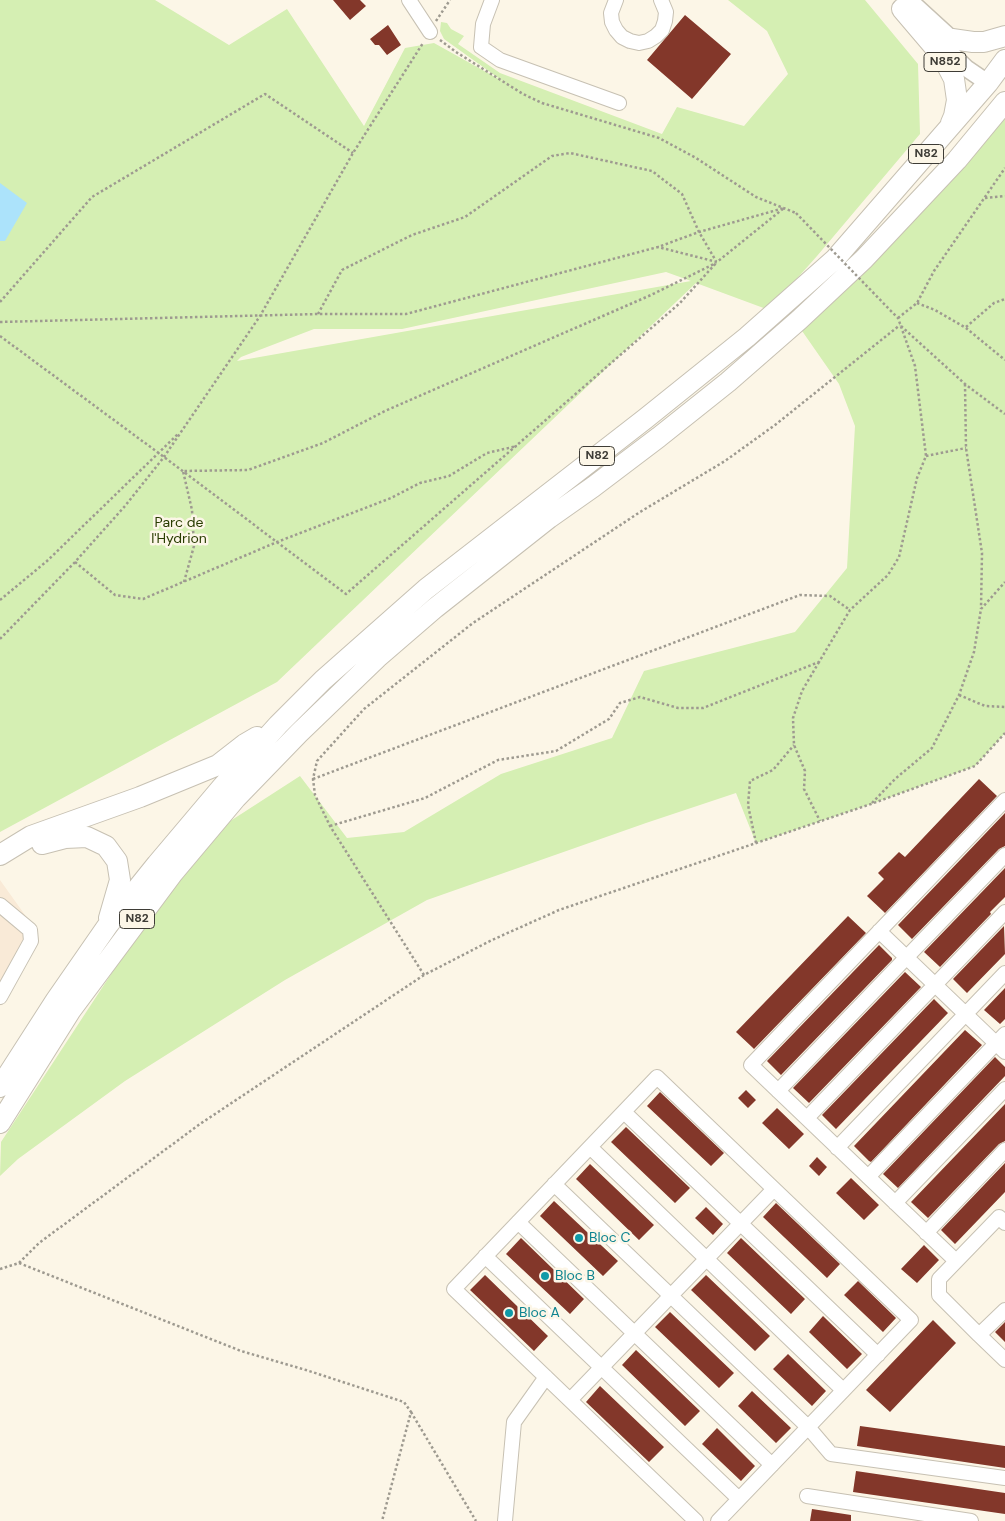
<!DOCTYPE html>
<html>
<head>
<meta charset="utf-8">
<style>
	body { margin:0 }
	canvas { display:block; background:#fcf6e7 }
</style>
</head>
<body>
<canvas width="1005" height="1521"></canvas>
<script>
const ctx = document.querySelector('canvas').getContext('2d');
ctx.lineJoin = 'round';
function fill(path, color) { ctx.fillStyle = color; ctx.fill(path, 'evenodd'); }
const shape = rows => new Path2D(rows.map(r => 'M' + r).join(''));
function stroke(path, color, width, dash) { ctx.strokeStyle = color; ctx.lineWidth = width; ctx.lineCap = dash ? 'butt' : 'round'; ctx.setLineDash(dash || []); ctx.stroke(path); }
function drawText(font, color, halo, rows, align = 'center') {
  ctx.font = font + ' "DM Sans",sans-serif'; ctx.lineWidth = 5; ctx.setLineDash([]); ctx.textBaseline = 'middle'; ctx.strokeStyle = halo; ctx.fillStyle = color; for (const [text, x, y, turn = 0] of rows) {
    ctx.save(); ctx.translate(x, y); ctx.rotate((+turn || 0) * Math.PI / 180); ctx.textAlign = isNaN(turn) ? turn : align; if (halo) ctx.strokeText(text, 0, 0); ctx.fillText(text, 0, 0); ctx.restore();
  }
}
const commercial = shape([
	[0,880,35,929,25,962,0,1006]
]);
const green = shape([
	[0,0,155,0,229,45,287,9,364,126,405,48,434,43,504,82,444,39,440,31,441,22,447,23,451,29,464,36,458,44,500,73,662,134,677,107,744,126,788,74,767,31,728,0,865,0,918,64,920,134,817,256,769,310,696,283,277,682,0,832],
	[666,272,691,281,237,361,241,357,314,329,402,329],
	[1005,111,1005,733,975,766,871,804,756,843,736,793,646,823,427,900,285,980,125,1081,18,1159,0,1176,1,1142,138,933,221,827,300,776,347,838,404,832,501,774,612,738,644,671,795,632,847,568,855,426,839,384,800,328]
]);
const water = shape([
	[0,183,27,203,5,241,0,241]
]);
const building = shape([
	[333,0,360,0,366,6,350,20],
	[685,15,731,54,692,99,647,60],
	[388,25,401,45,387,55,379,45,375,45,370,39],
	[979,779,997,796,885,913,883,911,867,896,884,879,878,873,899,852,905,857],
	[1005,813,1005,846,999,849,912,939,898,925],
	[1005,868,1005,897,990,912,991,914,940,967,939,966,924,952],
	[848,916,866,933,754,1049,752,1047,736,1032],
	[1004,926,1005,954,967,993,953,979],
	[879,945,892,958,892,960,781,1075,767,1061],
	[905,972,921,987,809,1103,808,1102,793,1088],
	[1005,988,1005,1019,1000,1024,984,1010],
	[934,999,948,1013,836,1129,822,1115],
	[965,1030,982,1045,871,1162,869,1161,854,1146],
	[995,1057,1005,1067,1005,1076,898,1188,883,1174],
	[746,1090,756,1100,748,1108,738,1098],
	[660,1092,724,1153,711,1166,647,1106],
	[1005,1104,1005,1141,999,1144,928,1218,911,1202],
	[777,1108,804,1134,789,1149,762,1123],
	[626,1127,690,1188,675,1203,611,1142],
	[817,1157,827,1167,819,1176,809,1166],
	[1005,1163,1005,1192,955,1244,941,1230],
	[590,1164,654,1225,639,1240,576,1179],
	[851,1178,879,1205,864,1220,836,1193],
	[554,1201,618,1261,603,1276,540,1216],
	[776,1203,840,1264,827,1278,763,1217],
	[706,1207,723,1224,713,1235,695,1218],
	[521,1238,584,1299,570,1314,506,1254],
	[741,1238,805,1299,791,1314,727,1253],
	[924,1245,939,1260,917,1283,901,1269],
	[485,1275,548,1336,534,1351,470,1290],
	[706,1275,770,1336,755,1351,691,1290],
	[858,1281,896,1318,883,1332,844,1295],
	[670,1312,734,1373,719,1388,655,1327],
	[823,1316,862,1354,847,1369,809,1332],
	[933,1320,956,1343,890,1412,866,1390],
	[1005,1322,1005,1342,995,1332],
	[636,1350,700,1411,685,1426,622,1365],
	[788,1354,826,1391,812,1406,773,1369],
	[600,1386,664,1447,649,1462,586,1402],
	[752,1391,791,1428,776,1443,738,1406],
	[860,1426,1005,1446,1005,1468,857,1446],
	[717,1428,755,1466,741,1481,702,1444],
	[856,1471,1005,1493,1005,1514,853,1492],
	[812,1509,851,1515,851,1521,810,1521]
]);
const path = shape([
	[436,21,450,0],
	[440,40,456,52,523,94,542,103,659,138,696,158,756,197,796,213],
	[985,198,1005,196],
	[0,302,92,197,265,94,353,153],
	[917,303,935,310,966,328,1005,360],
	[318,314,342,270,412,235,465,217,552,156,570,153,652,171,682,194,699,232,716,261],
	[898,318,917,303,934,271,1005,168],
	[0,322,318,314,406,314,658,247,699,232,784,208,717,262,658,247],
	[901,326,965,384,1005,414],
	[966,327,994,303,1005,299],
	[0,336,164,457,346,594,680,303,717,262],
	[965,384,966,448,982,553,981,609],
	[926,456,966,448],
	[75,562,115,595,143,599,277,542,391,498,420,483,449,476,487,453,517,446],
	[184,582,194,546,192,510,183,471,248,470,323,443,385,411,651,295,716,263],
	[0,600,47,561,178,434],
	[0,639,75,562,125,506,164,457,260,316,353,153,423,43],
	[819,662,802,691,793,718,794,745,805,771,804,789,820,821],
	[959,695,985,706,1005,707],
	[313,779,800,595,830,596,850,610],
	[872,803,895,779,932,748,959,695,974,652,981,609,1005,582],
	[330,826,425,798,498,760,556,751,609,719,620,703,640,697,678,708,703,708,819,662,850,610,888,575,899,557,917,478,926,456,915,366,898,318,890,310],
	[756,843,748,805,750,781,773,770,794,745],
	[424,975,330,826,315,795,313,779,317,761,364,709,473,623,640,512,725,461,775,425,900,325],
	[19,1263,39,1243,200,1124,424,975,492,940,559,910,871,804,975,766,1005,733],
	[0,1269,19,1263,241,1351,306,1370,404,1402,411,1412,382,1521],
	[411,1412,476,1521]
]);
const minor = shape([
	[409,0,430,32],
	[492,0,483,24,481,47,500,60,619,103],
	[616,0,611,13,612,22,616,30,622,37,630,41,639,43,648,41,656,36,662,30,665,21,666,12,661,0],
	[0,905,30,930,31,941,0,997],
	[879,931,1005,1052],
	[778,1091,1005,855],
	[624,1112,878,1355],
	[807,1118,1005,912],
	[590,1147,843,1390],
	[837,1148,1005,973],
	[868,1177,1005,1034],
	[554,1184,808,1427,831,1454,1005,1478],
	[895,1203,1005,1089],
	[518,1222,772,1465],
	[1005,1223,999,1217,939,1279,939,1295,979,1335,1005,1310],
	[926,1233,1005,1150],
	[485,1256,739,1499],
	[956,1261,751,1065,1005,800],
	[979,1335,1005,1360],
	[570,1400,774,1189],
	[807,1496,971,1521],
	[505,1521,514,1422,546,1377],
	[696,1521,454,1289,657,1077,911,1320,718,1521]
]);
const major = shape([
	[909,0,956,43],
	[936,39,966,68,988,83]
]);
const highway = shape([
	[902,9,942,56,954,79,957,100,954,116,951,123],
	[952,39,973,42,984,42,1005,36],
	[42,844,65,838,87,837,106,846,117,861,120,880,109,918],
	[0,855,31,836,140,797,218,765,245,744,257,737],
	[0,1087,56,1000,108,925,157,864,222,787,278,725,323,680,426,589,645,419,747,337,835,259,988,83,1005,60],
	[0,1123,71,1010,173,873,236,798,299,733,377,658,435,608,549,518,593,487,659,437,728,382,799,320,864,259,957,160,1005,102]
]);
const pathBridge = shape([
	[796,213,890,310]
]);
const markers = [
	[579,1238,5,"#0f9aa8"],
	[545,1276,5,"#0f9aa8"],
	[509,1313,5,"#0f9aa8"]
];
const shields = [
	[945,62,42],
	[926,154,35],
	[597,456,35],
	[137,919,35]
];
const shieldNames = [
	["N852",945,62],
	["N82",926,154],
	["N82",597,456],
	["N82",137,919]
];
const parkNames = [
	["Parc de",179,523],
	["l'Hydrion",179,539]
];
const cultureNames = [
	["Bloc C",589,1238],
	["Bloc B",555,1276],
	["Bloc A",519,1313]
];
fill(commercial, '#f9ead7');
fill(green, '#d5efb3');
fill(water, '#ace3fb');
fill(building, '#83372a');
stroke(minor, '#c7c1b3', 16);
stroke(major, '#c7c1b3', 19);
stroke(highway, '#c7c1b3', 22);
stroke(path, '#9e9a90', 2.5, [2.5, 2.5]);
stroke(minor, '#fff', 14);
stroke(major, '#fff', 16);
stroke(highway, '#fff', 20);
stroke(pathBridge, '#9e9a90', 2.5, [2.5, 2.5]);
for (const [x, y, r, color] of markers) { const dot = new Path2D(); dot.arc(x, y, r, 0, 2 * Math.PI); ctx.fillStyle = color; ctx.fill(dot); stroke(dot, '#fcf6e7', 2); }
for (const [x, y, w] of shields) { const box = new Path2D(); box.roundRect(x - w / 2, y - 9.5, w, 19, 4); ctx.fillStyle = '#fcf6e7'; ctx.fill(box); stroke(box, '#3e3c36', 1); }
drawText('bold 12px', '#3e3c36', null, shieldNames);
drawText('14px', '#293c01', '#fcf6e7', parkNames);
drawText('14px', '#0d838f', '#fcf6e7', cultureNames, 'left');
</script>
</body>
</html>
